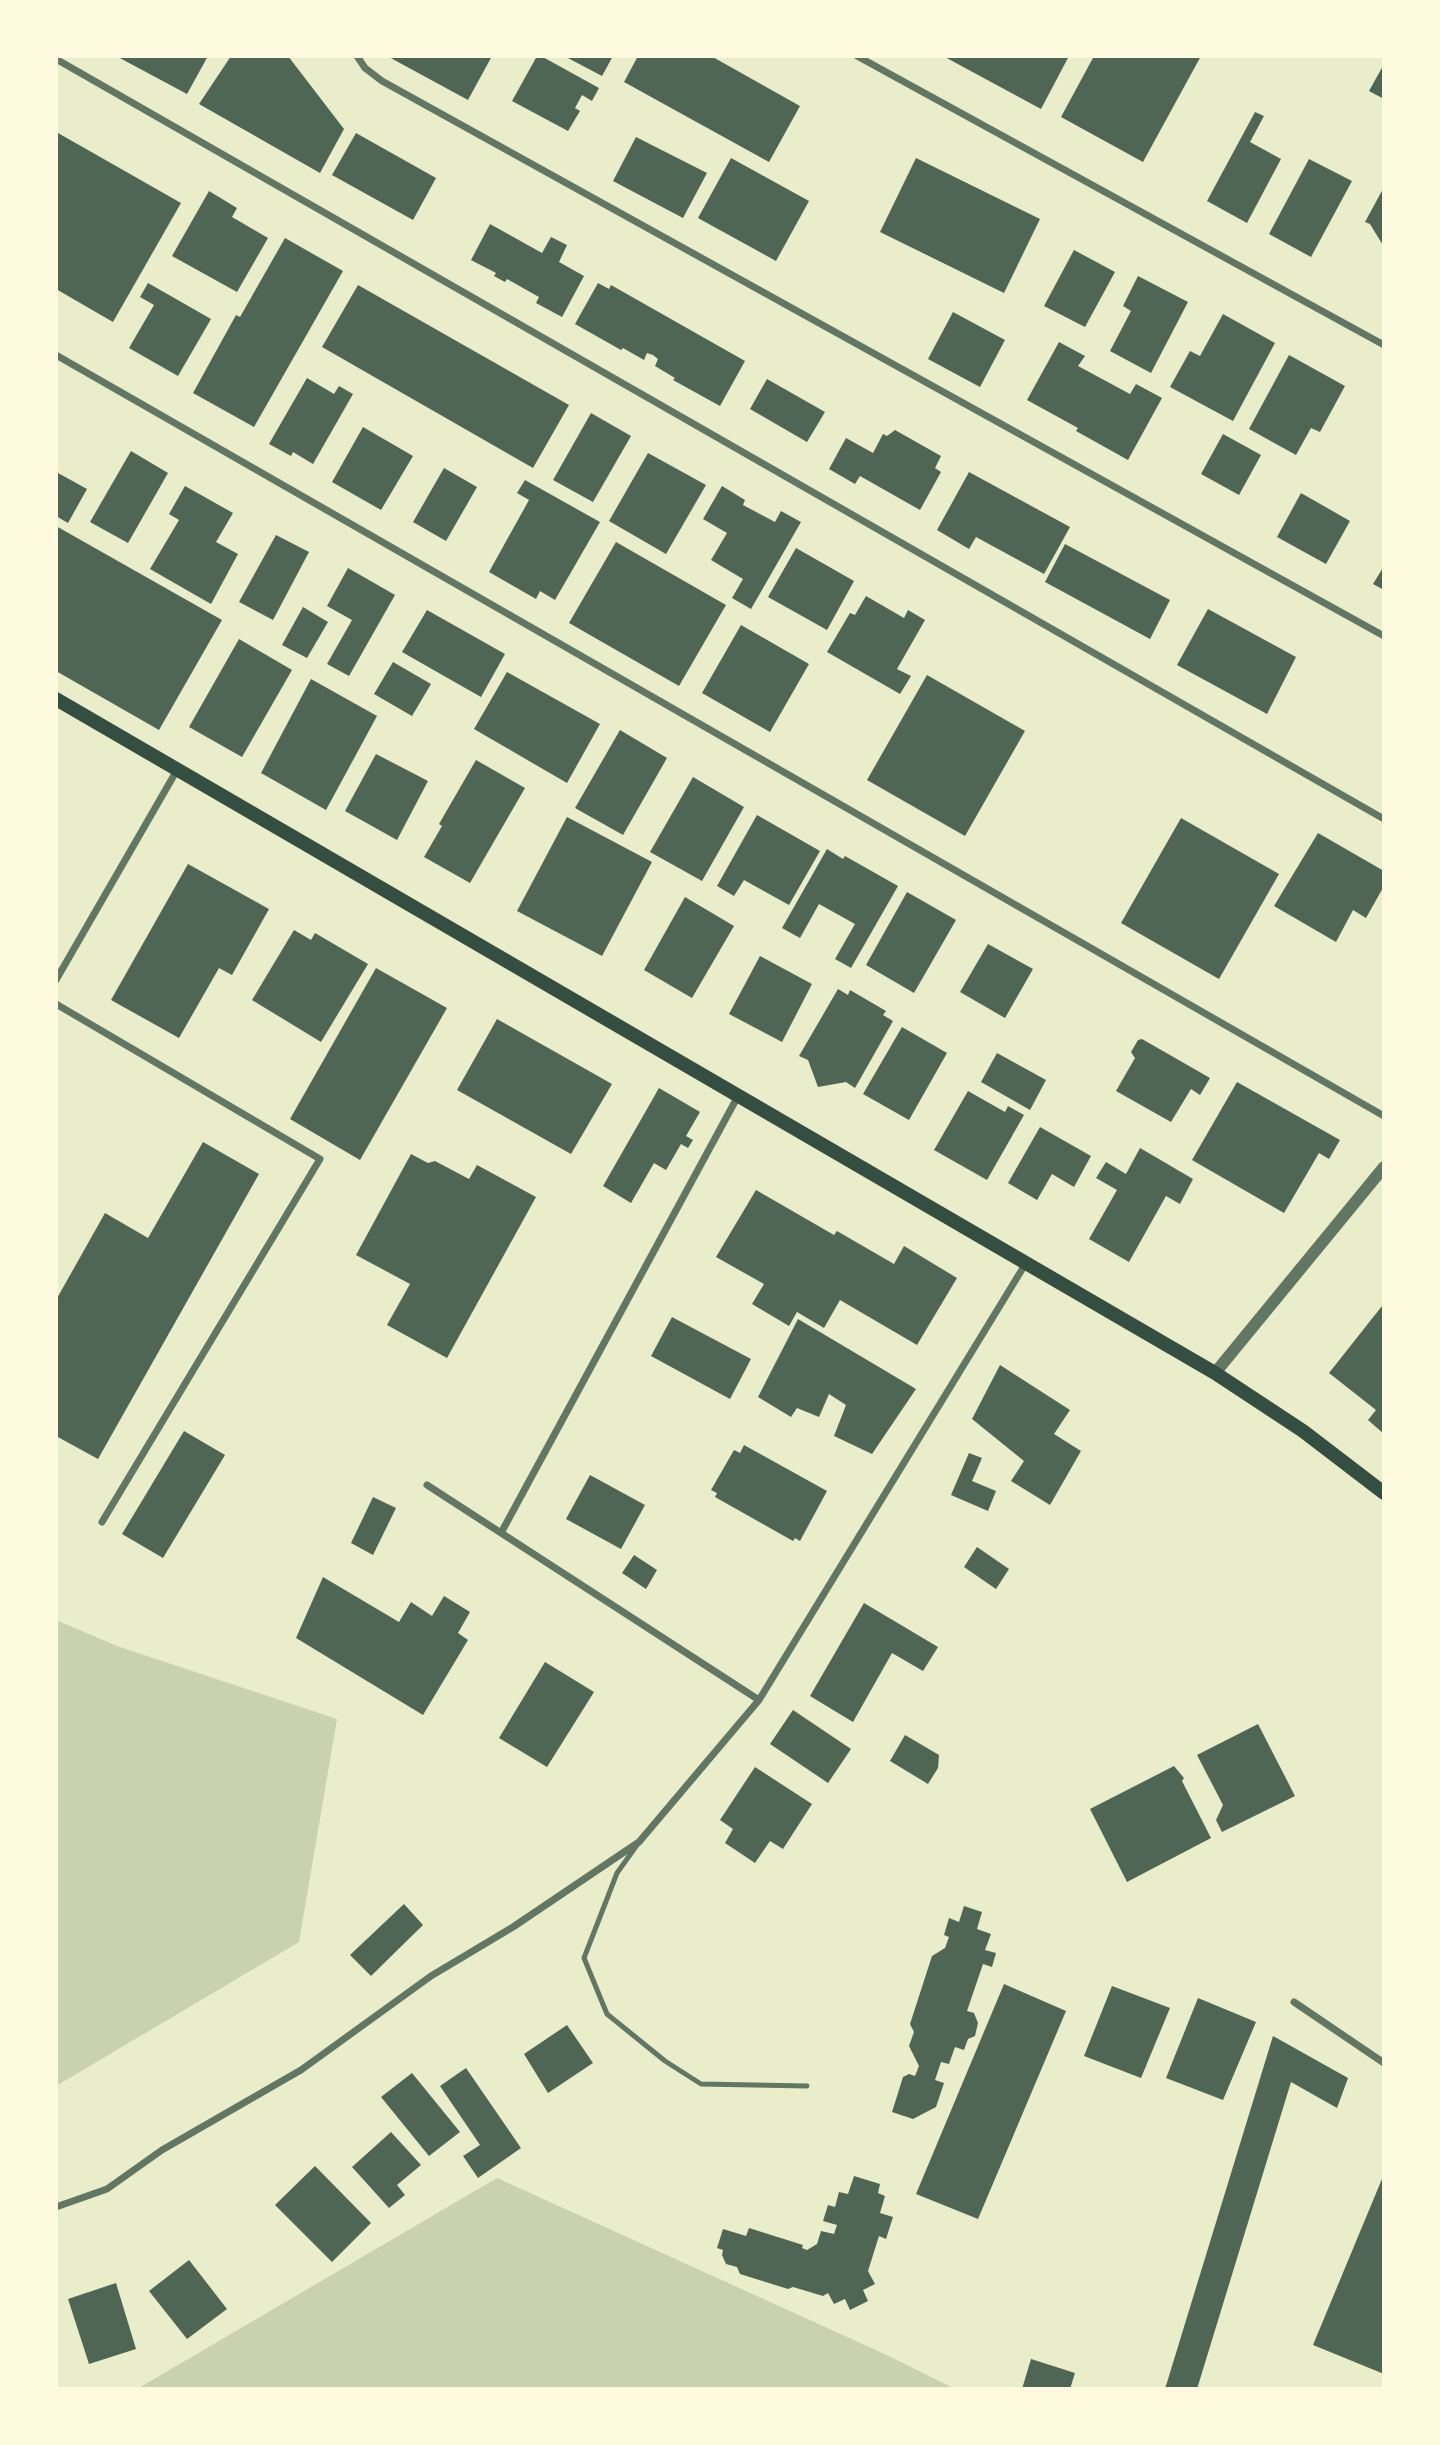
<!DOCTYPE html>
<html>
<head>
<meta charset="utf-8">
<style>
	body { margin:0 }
	#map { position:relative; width:1440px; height:2445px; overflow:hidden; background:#e9edc9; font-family:"PT Serif",serif }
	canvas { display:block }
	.frame { position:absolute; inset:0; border:58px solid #fefae0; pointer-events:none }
</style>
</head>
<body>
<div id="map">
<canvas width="1440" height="2445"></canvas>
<div class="frame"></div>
</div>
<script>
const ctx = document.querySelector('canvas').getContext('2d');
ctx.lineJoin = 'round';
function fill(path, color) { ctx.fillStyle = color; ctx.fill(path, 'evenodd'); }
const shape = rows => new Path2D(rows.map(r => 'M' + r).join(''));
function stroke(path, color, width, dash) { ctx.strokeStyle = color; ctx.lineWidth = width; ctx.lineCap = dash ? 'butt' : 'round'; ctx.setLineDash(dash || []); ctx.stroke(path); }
const green = shape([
	[56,1620,117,1646,337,1719,299,1942,56,2086],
	[497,2178,889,2356,955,2389,137,2389]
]);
const building = shape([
	[116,56,208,56,187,94],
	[231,56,288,56,344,129,320,173,199,104],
	[387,56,492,56,468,100],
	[537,56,541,56,599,88,592,101,582,95,575,108,580,111,568,131,512,101],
	[564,56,613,56,602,76],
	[638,56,711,56,800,106,769,162,624,82],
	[943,56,1069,56,1041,109],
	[1094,56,1201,56,1143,162,1061,117],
	[1384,64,1384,99,1369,91],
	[1255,112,1264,116,1250,142,1281,159,1247,223,1207,201],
	[58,133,181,203,113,322,56,289,56,137],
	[356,133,436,178,413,220,332,175],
	[636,137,707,173,683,218,613,181],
	[731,158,809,201,776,261,698,218],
	[916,158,1040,219,1004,293,880,232],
	[1309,159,1352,181,1311,257,1269,234],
	[1384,187,1384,247,1370,224,1365,222],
	[209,191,237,208,232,217,268,238,237,292,172,256],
	[490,224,542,253,551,237,567,245,559,262,584,276,562,317,536,303,539,297,507,279,505,282,494,276,496,273,471,260],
	[285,238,343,271,254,427,193,393,236,315,240,317],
	[1074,250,1115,272,1085,327,1044,306],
	[1138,276,1188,302,1151,373,1110,351,1131,311,1123,306],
	[148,283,211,319,178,376,129,348,154,305,140,297],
	[598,283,609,289,611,285,745,361,720,406,673,380,675,378,655,366,658,359,653,355,647,353,644,360,623,348,621,350,575,324],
	[358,285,569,405,533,468,322,347],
	[953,312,1005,340,980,387,928,359],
	[1223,314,1275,343,1233,421,1170,387,1190,351,1200,356],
	[1059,342,1085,356,1078,366,1130,394,1136,384,1162,398,1128,460,1076,431,1078,428,1027,400],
	[1289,355,1345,386,1320,432,1311,428,1296,455,1249,429],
	[307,378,334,394,339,386,353,394,313,464,293,452,291,456,269,444],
	[767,379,825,412,807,442,750,409],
	[591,413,631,436,593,502,553,480],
	[363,427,413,456,381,510,332,482],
	[895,430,941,456,935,468,941,472,920,510,860,476,855,484,829,469,846,438,873,453,883,434,887,436],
	[1223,434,1261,455,1239,495,1201,474],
	[131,451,168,473,128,543,90,522],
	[648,453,706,485,666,554,609,521],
	[444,468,477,487,446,541,413,522],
	[969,472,1070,527,1044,574,976,537,969,549,937,530],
	[58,473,87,489,68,523,56,516],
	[525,480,600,522,555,600,540,591,536,599,489,572,529,500,517,493],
	[185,486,233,513,216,542,238,554,211,604,150,569,179,520,169,514],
	[722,486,745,500,743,505,775,522,781,511,801,522,751,609,732,598,743,579,711,560,727,533,703,519],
	[1301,493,1350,521,1326,564,1277,537],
	[56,526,222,620,159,730,56,671],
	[276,535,309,552,273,620,239,602],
	[616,542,726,605,679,686,569,623],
	[1065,544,1170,600,1150,639,1045,582],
	[796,548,854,581,827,630,768,597],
	[1384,566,1384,590,1373,584],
	[348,568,395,595,349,676,327,664,352,620,327,606],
	[866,596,904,618,908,610,925,620,897,669,911,676,900,694,827,652,850,613,855,615],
	[303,607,328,622,307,658,282,645],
	[1208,609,1296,657,1267,714,1177,665],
	[427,610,505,654,481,697,402,652],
	[741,625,809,664,770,732,702,693],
	[239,639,292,670,242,757,189,727],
	[393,662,431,684,412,716,374,694],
	[507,672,600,724,567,783,474,729],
	[927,675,1025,731,965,836,867,780],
	[311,679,377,716,326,810,261,773],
	[620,730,667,758,623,835,575,808],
	[376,754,428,781,397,840,345,811],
	[476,760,525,788,470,883,424,857,442,826,439,824],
	[693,777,744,807,702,881,650,852],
	[757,815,820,851,789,905,744,880,734,896,717,886],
	[567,817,652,862,602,956,517,911],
	[1181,818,1279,874,1219,979,1121,923],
	[1318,833,1384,871,1384,886,1366,918,1353,910,1336,942,1274,906],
	[827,849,843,859,845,856,898,886,851,968,835,959,855,924,819,904,800,938,782,928],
	[188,864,269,909,232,975,219,968,179,1038,111,1000],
	[907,892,956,920,914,993,866,965],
	[685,897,734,926,692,998,644,970],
	[294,930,311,940,315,933,368,964,321,1042,252,1000],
	[988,944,1033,969,1005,1018,960,992],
	[760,956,812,984,782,1042,729,1014],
	[376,968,447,1008,360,1160,290,1119],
	[838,989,848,995,850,990,886,1011,883,1015,893,1021,855,1088,846,1082,818,1087,808,1060,799,1056],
	[497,1019,612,1084,571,1154,457,1090],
	[902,1027,947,1053,909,1120,863,1094],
	[1142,1039,1210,1078,1200,1095,1191,1089,1171,1122,1116,1091,1135,1058,1131,1052,1138,1040],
	[997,1053,1046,1080,1030,1110,981,1082],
	[1237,1082,1340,1140,1329,1159,1319,1153,1284,1213,1192,1160],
	[659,1088,700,1112,686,1136,693,1140,688,1148,681,1144,666,1170,654,1163,631,1203,603,1186],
	[968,1091,1005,1112,1008,1106,1024,1115,987,1180,934,1150],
	[1040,1127,1091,1156,1074,1187,1052,1174,1037,1200,1008,1183],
	[203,1142,259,1174,98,1459,56,1436,56,1300,105,1213,148,1238],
	[1140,1148,1193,1179,1180,1204,1166,1196,1129,1262,1089,1239,1117,1190,1096,1178,1106,1162,1126,1174],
	[411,1154,428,1163,435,1161,469,1179,477,1165,536,1197,447,1358,387,1325,410,1284,356,1255],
	[756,1190,834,1235,837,1231,894,1264,904,1246,957,1278,917,1345,840,1300,824,1328,797,1312,789,1326,752,1304,764,1284,716,1257],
	[1382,1306,1384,1307,1384,1434,1368,1420,1376,1410,1329,1373],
	[672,1317,751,1359,730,1399,651,1356],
	[798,1319,916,1389,872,1454,834,1436,846,1405,829,1394,819,1417,797,1408,791,1417,758,1397],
	[1000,1365,1070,1410,1054,1434,1081,1451,1050,1505,1011,1481,1024,1461,972,1419],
	[184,1431,225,1455,163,1558,122,1534],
	[744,1445,827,1491,800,1541,795,1538,793,1541,715,1497,717,1493,711,1490,734,1450,740,1453],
	[969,1453,982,1458,972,1481,996,1491,988,1511,951,1495],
	[590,1475,645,1505,621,1549,566,1519],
	[373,1497,396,1508,373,1555,351,1543],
	[977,1547,1009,1569,996,1589,964,1567],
	[634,1555,657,1570,646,1589,622,1573],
	[323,1577,399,1622,411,1602,432,1616,444,1596,470,1612,458,1633,468,1640,423,1715,296,1638],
	[864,1603,938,1647,923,1671,892,1653,853,1722,810,1696],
	[545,1662,594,1692,547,1767,499,1738],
	[793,1710,851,1749,828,1783,770,1744],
	[1258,1724,1295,1796,1222,1832,1216,1820,1223,1805,1197,1755],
	[905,1735,939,1755,938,1768,928,1784,890,1761],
	[1174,1766,1184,1778,1182,1781,1211,1838,1127,1882,1090,1809],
	[755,1767,812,1804,783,1849,770,1841,755,1863,725,1843,733,1829,720,1820],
	[404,1904,423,1925,371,1976,350,1955],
	[964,1906,982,1912,977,1929,991,1934,985,1950,996,1953,992,1967,983,1964,967,2011,974,2013,978,2023,975,2036,968,2039,964,2050,955,2047,949,2064,941,2062,935,2080,944,2083,936,2107,913,2119,892,2112,903,2077,909,2074,915,2076,919,2066,909,2046,914,2032,910,2024,932,1956,945,1948,949,1937,944,1935,949,1918,959,1922],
	[1004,1984,1066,2011,978,2219,916,2194],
	[1112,1986,1170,2008,1141,2078,1084,2056],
	[1198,1998,1256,2022,1223,2100,1166,2078],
	[567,2025,593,2063,548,2093,524,2054],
	[1273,2036,1348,2078,1337,2108,1291,2082,1197,2389,1165,2389],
	[466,2068,521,2148,478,2178,463,2156,480,2145,440,2086],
	[412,2073,460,2132,429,2156,381,2097],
	[391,2132,421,2165,397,2185,405,2195,389,2208,352,2167],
	[315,2166,371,2223,332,2262,275,2205],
	[1384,2174,1384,2374,1313,2345],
	[854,2176,880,2184,878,2193,885,2196,880,2213,893,2217,886,2239,879,2236,868,2271,875,2284,863,2290,868,2301,850,2310,845,2299,834,2304,828,2293,823,2296,793,2287,788,2289,740,2274,737,2267,726,2264,722,2255,723,2250,717,2248,723,2229,746,2236,749,2228,803,2245,802,2248,807,2250,817,2244,821,2231,834,2234,837,2225,823,2221,828,2205,835,2207,839,2192,848,2194],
	[189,2260,227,2309,187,2339,149,2291],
	[116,2283,136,2349,89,2364,68,2299],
	[1031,2359,1075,2373,1070,2389,1022,2389]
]);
const service = shape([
	[637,1845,617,1873,584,1958,607,2014,665,2061,701,2084,807,2086]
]);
const minor = shape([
	[357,56,365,68,382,81,1384,636],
	[857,56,1384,345],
	[56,59,1384,819],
	[56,355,1384,1116],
	[56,980,177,770],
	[56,1004,320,1159,102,1522],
	[427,1485,759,1700],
	[501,1533,738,1096],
	[1294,2002,1384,2063],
	[56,2207,107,2189,162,2150,301,2070,431,1976,513,1927,639,1842,759,1700,1026,1263]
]);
const tertiary = shape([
	[1215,1373,1384,1167]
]);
const secondary = shape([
	[56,699,1215,1373,1303,1431,1384,1493]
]);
fill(green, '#cad2ad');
fill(building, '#4f6655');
stroke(service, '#617663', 5);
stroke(minor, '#617663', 7);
stroke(tertiary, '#617663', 12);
stroke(secondary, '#344e41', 14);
</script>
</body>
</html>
